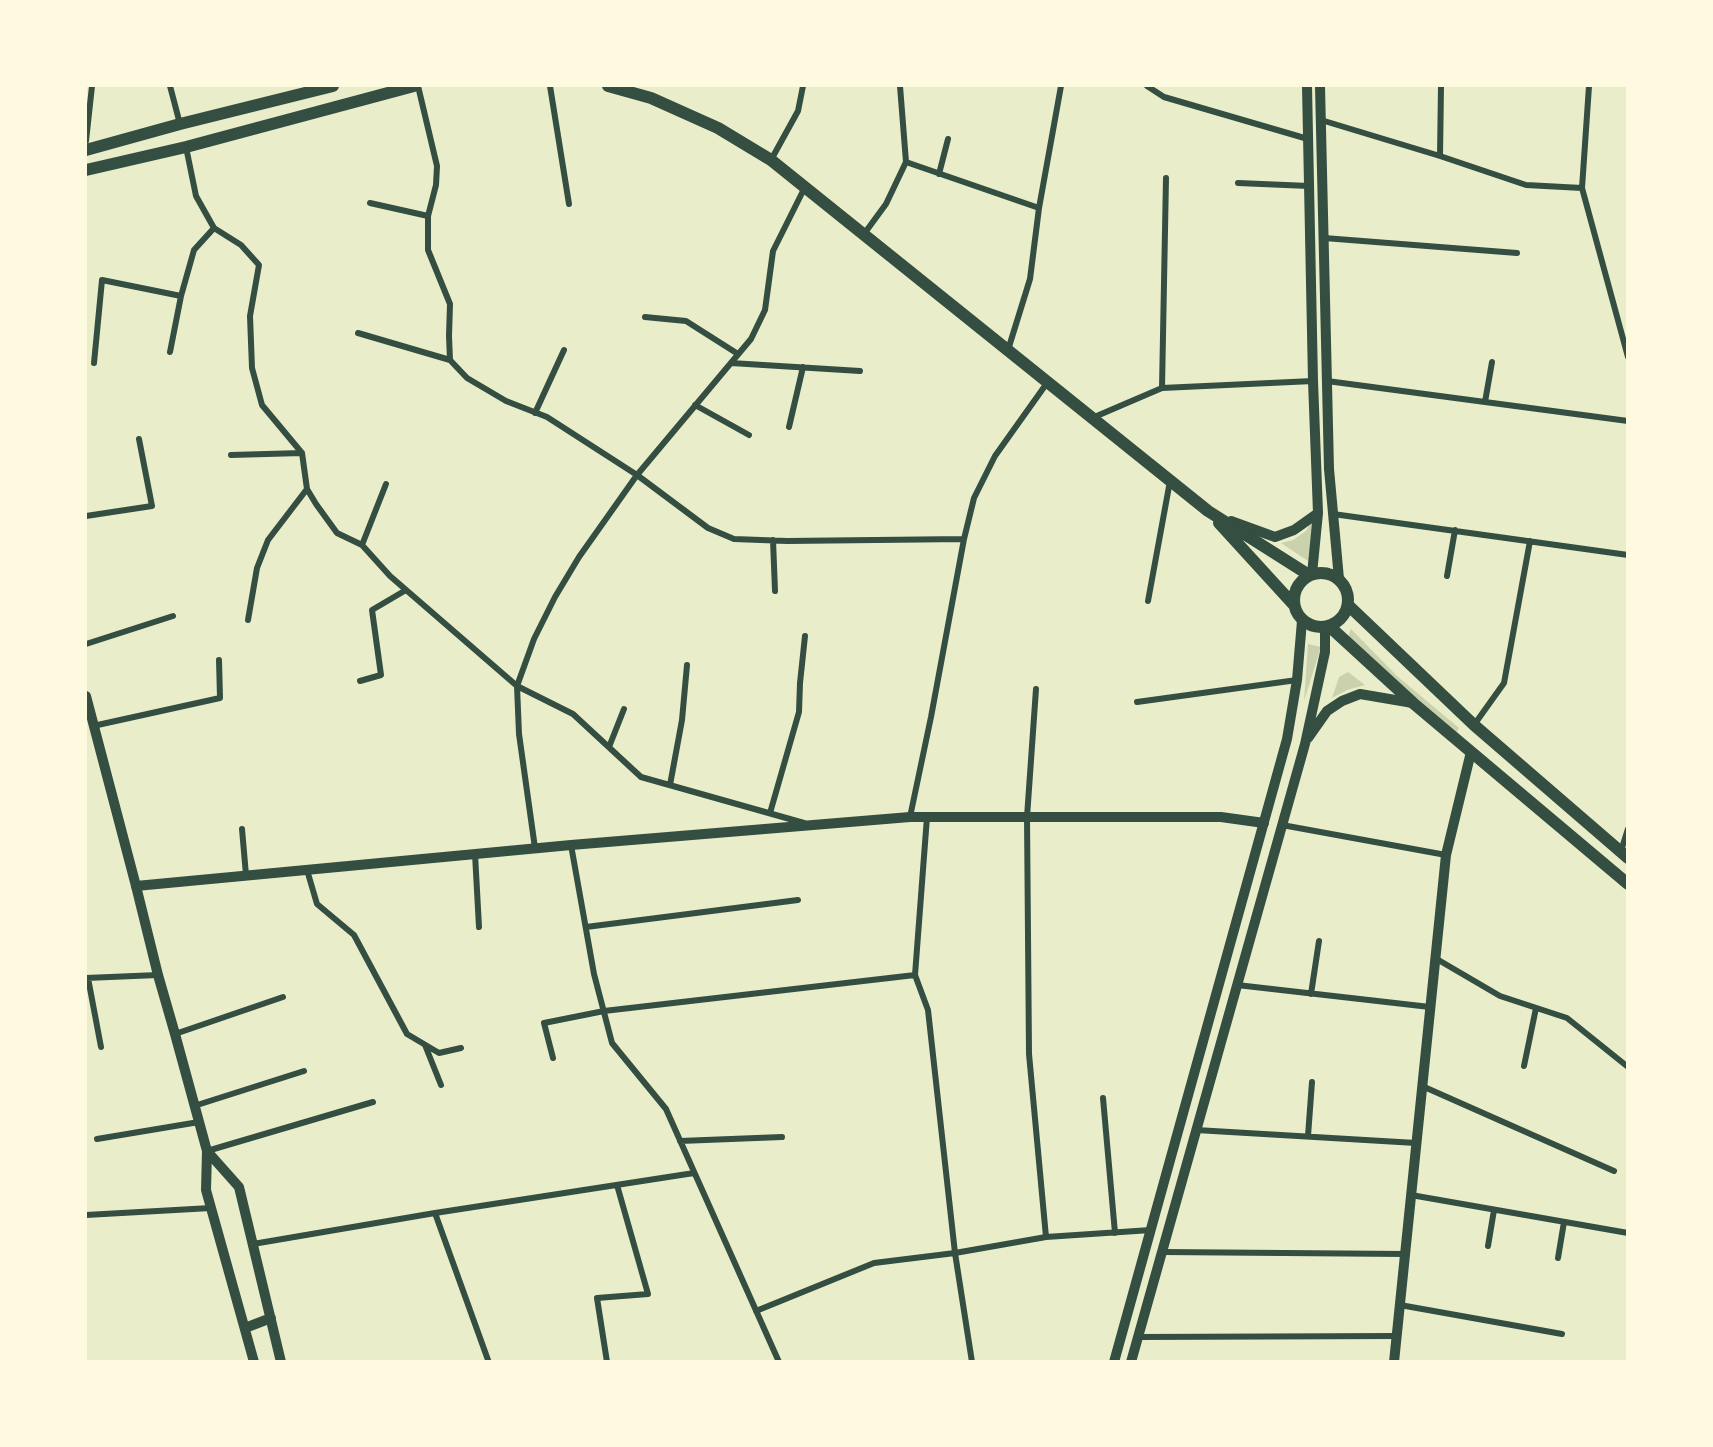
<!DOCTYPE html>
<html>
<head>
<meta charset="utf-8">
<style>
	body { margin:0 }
	#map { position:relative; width:1713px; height:1447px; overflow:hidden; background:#e9edc9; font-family:"Archivo Narrow",sans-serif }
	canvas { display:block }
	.frame { position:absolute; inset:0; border:87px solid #fefae0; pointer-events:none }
</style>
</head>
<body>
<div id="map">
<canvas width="1713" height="1447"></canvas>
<div class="frame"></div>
</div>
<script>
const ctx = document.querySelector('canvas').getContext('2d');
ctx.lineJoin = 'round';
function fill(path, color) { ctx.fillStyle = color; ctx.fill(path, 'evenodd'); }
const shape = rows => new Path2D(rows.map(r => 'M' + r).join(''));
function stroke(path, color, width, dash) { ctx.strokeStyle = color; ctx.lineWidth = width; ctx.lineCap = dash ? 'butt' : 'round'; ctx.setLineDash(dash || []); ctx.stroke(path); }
const green = shape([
	[1313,520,1308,561,1281,543,1293,540,1306,531],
	[1351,629,1397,676,1459,728,1457,732,1346,642],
	[1308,644,1321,647,1304,701],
	[1348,672,1365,685,1347,690,1332,698,1339,677]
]);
const minor = shape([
	[170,86,180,124],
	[418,86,437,166,436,185,428,216,428,250,450,304,449,336,450,360,467,378,506,401,547,417,637,475,708,528,734,539,787,541,964,539],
	[550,86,569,204],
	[900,86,906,162],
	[1147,86,1164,97,1308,139],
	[1589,86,1582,188,1628,357],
	[1321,120,1440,156,1526,185,1582,188],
	[86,141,92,86],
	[186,147,196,196,214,228,241,245,259,265,250,316,252,368,262,405,302,453,307,489,316,504,337,533,362,545,390,576,517,686,573,714,641,777,804,823],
	[1440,156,1441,86],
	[771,160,798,111,803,86],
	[906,162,1039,208],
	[939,174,948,139],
	[1238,183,1309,186],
	[370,203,428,216],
	[864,234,886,204,906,162],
	[1324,238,1517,253],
	[645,317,686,321,738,354],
	[358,333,450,360],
	[1008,350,1030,279,1039,208,1061,86],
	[170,352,181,296,194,250,214,228],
	[94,363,102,280,181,296],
	[731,363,860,371],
	[1327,381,1628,421],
	[1162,388,1166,178],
	[1485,402,1492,362],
	[695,405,749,435],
	[535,413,564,350],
	[1092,418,1162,388,1313,381],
	[789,427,803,367],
	[231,455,302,453],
	[1333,514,1628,555],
	[86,516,152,506,139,439],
	[773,540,775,591],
	[362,545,386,484],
	[1447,576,1455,530],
	[1148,601,1170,481],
	[248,620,257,568,268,540,307,489],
	[86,644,173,616],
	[360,681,381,675,372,610,406,590],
	[1036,689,1027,817,1029,1054,1046,1237],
	[1137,702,1297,680],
	[1474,725,1504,683,1530,541],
	[93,726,220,698,219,660],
	[609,747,624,709],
	[670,785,682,720,687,665],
	[770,813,799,712,800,683,805,636],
	[910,817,931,717,964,539,974,498,995,456,1047,383],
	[927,817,915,975,928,1010,955,1253,972,1362],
	[1282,825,1446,855],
	[242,829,246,875],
	[571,845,594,974,612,1043,666,1109,779,1362],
	[535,848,519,734,517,686,534,639,555,597,579,557,637,475,751,339,765,310,773,251,805,187],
	[1621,851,1628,829],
	[475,854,479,927],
	[307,870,317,904,354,935,407,1034,439,1053,461,1048],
	[586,927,798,900],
	[1435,958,1500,996,1567,1018,1628,1067],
	[86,978,158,975],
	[88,978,101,1047],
	[1237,985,1430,1007],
	[1311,994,1319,941],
	[175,1034,283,997],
	[425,1045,441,1085],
	[553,1058,544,1023,604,1011,915,975],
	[1524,1066,1536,1008],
	[1422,1086,1614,1171],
	[1103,1098,1115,1233],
	[194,1106,304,1071],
	[1196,1130,1416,1143],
	[1308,1136,1312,1082],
	[97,1139,199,1122],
	[680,1141,782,1137],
	[207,1151,373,1102],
	[1411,1195,1628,1233],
	[435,1213,488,1360],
	[86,1215,211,1208],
	[253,1244,435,1213,694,1173],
	[1488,1246,1494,1210],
	[1162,1252,1405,1254],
	[1558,1258,1564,1222],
	[1400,1305,1562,1334],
	[756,1311,874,1263,955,1253,1046,1237,1151,1230],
	[1138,1337,1397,1336],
	[607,1362,597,1298,648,1294,617,1185]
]);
const tertiary = shape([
	[136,886,571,845,910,817,1221,817,1264,823],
	[1394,1362,1446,855,1471,752]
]);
const secondary = shape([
	[1307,86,1313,381,1318,513,1312,574],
	[1320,86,1329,469,1339,579],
	[1231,521,1275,537,1294,530,1318,513],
	[86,696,136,886,158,975,175,1034,207,1151,206,1190,254,1362],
	[1308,738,1327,711,1342,701,1360,694,1413,703],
	[207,1151,239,1187,281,1362],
	[245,1328,271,1318],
	[1114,1362,1287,739,1297,680,1302,621],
	[1131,1362,1305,744,1325,652,1325,626]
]);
const primary = shape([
	[608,86,651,98,718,128,771,160,1208,511,1309,575],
	[86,150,180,124,333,86],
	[86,170,186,147,414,86],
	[1219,523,1293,604],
	'1294 600a27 27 0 1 1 54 0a27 27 0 1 1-54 0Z',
	[1348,605,1474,725,1628,858],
	[1329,626,1413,703,1628,884]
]);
fill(green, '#cad2ad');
stroke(minor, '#344e41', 6);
stroke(tertiary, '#344e41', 10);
stroke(secondary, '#344e41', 10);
stroke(primary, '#344e41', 12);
</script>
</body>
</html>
